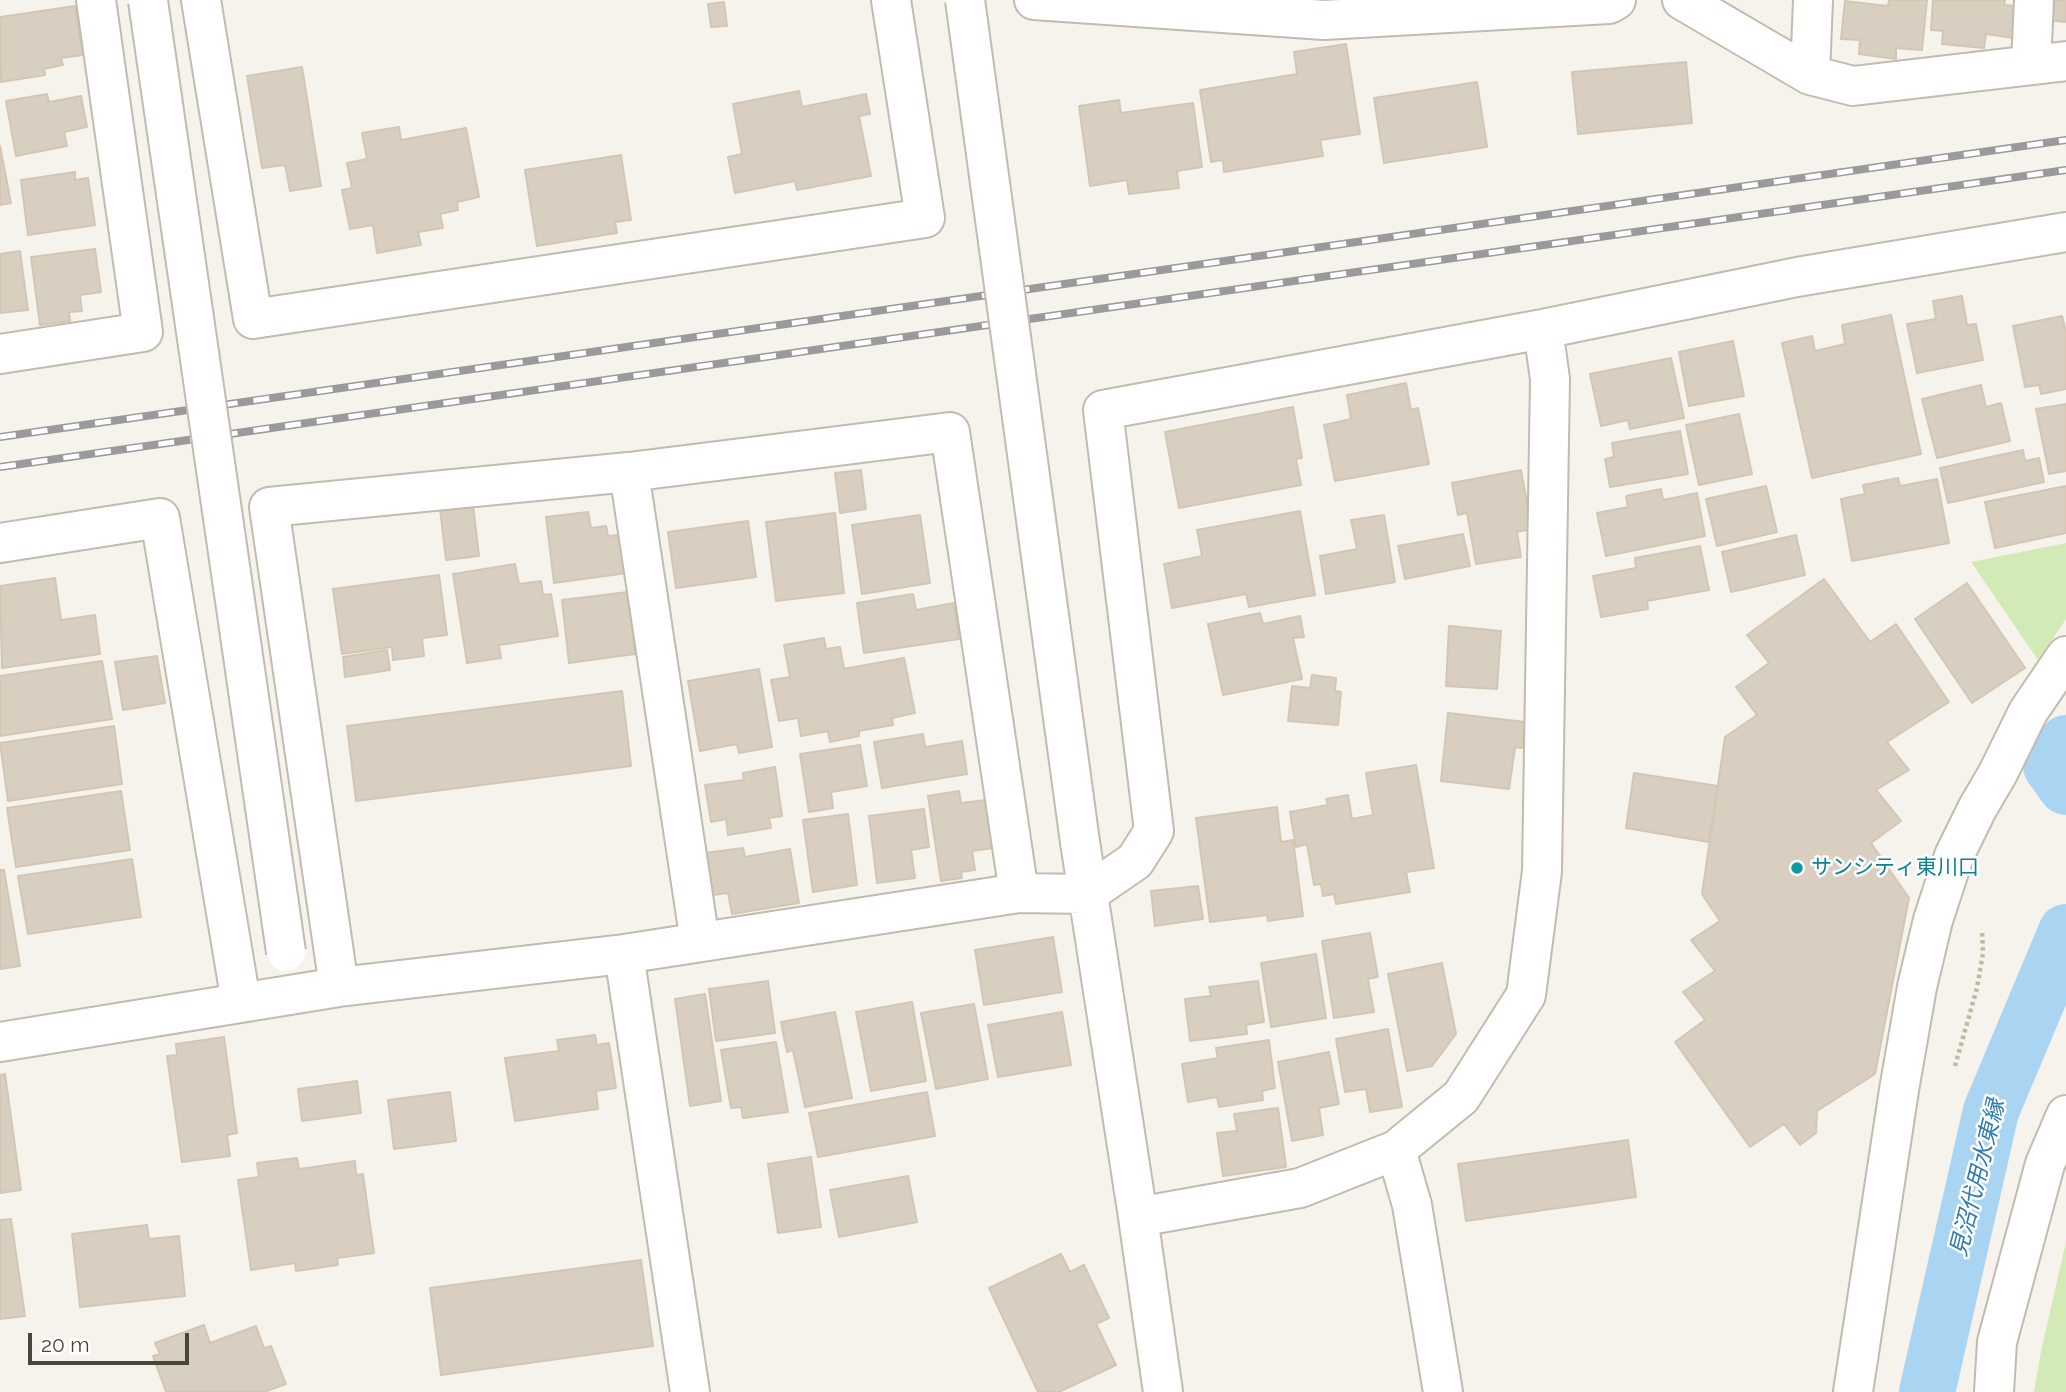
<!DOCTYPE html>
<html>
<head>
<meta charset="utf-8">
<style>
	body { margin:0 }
	#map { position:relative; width:2066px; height:1392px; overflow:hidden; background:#f6f3ec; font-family:Raleway,sans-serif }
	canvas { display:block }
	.scale { position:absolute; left:28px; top:1333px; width:161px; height:32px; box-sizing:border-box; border:4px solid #4b4439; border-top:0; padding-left:9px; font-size:21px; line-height:24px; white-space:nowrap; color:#4b4439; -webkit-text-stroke:5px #fff; paint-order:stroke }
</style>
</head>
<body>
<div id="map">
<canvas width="2066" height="1392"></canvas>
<div class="scale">20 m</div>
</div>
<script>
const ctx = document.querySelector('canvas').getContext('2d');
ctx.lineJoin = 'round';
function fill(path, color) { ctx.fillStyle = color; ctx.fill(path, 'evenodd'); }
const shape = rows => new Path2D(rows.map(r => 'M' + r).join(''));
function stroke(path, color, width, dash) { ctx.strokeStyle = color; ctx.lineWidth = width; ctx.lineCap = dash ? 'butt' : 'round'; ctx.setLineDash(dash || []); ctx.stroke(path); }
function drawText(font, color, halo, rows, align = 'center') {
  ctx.font = font + ' Raleway,"Noto Sans JP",sans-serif'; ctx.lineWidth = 5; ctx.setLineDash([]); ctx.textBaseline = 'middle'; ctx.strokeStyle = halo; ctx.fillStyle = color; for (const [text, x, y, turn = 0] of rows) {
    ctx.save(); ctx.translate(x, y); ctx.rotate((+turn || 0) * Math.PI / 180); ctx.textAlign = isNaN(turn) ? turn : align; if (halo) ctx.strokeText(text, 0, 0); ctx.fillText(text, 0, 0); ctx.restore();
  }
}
const green = shape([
	[2066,543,2066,619,2038,660,1971,562],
	[2066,1242,2066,1392,2034,1392,2041,1351]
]);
const canal = shape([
	[2066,743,2051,766,2066,787],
	[1927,1392,1991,1111,2066,932]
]);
const building = shape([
	[1889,0,1927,0,1922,50,1896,48,1896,59,1859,54,1860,40,1841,39,1845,1,1888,6,1889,0],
	[1933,0,2005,0,2004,5,2016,6,2013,38,1986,34,1984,48,1942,44,1943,31,1931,30,1933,0],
	[2050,0,2066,0,2066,22,2048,20,2050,0],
	[724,2,727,26,711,27,708,4,724,2],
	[75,6,83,55,61,58,63,65,44,69,45,75,1,82,0,17,75,6],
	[1346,44,1360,134,1320,140,1323,156,1224,172,1223,160,1211,162,1200,90,1297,74,1294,52,1346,44],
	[1686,62,1692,123,1578,134,1572,72,1686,62],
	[302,67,321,186,290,191,285,165,262,168,247,76,302,67],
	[1477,82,1487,147,1384,163,1374,98,1477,82],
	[799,91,802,107,866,94,870,114,859,116,871,176,797,190,795,181,735,193,728,157,742,154,733,104,799,91],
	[47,94,49,102,81,96,87,127,64,132,67,146,16,156,6,101,47,94],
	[1119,100,1121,113,1193,103,1202,167,1177,171,1179,188,1129,194,1127,180,1090,186,1079,106,1119,100],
	[399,127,401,140,466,128,479,197,457,202,458,210,440,214,443,228,418,232,421,245,377,253,373,225,350,229,342,190,352,188,347,163,367,159,362,133,399,127],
	[0,146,11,203,0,205,0,146],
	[621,155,631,220,615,222,617,233,537,246,525,170,621,155],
	[75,172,75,180,88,178,95,225,28,235,21,180,75,172],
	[95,249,101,292,80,295,82,311,69,312,70,321,40,325,31,257,95,249],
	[20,251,28,310,0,313,0,254,20,251],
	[1962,296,1967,325,1976,324,1983,360,1917,373,1907,324,1936,319,1933,301,1962,296],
	[1891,315,1921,454,1812,478,1782,343,1812,336,1815,351,1845,344,1842,325,1891,315],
	[2062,316,2066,332,2066,389,2041,394,2039,385,2025,387,2013,326,2062,316],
	[1733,341,1744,396,1689,406,1679,352,1733,341],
	[1671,358,1684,418,1630,429,1628,420,1601,426,1590,374,1671,358],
	[1406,383,1411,410,1418,408,1429,464,1335,481,1324,425,1351,419,1347,395,1406,383],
	[1981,385,1986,407,2001,403,2010,441,1937,458,1922,399,1981,385],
	[2066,404,2066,471,2049,474,2036,409,2066,404],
	[1293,407,1302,458,1296,459,1301,485,1179,508,1165,432,1293,407],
	[1739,414,1752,474,1699,485,1686,425,1739,414],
	[1680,431,1688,474,1610,487,1605,459,1614,457,1612,443,1680,431],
	[2023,450,2025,461,2039,458,2044,482,1948,503,1940,468,2023,450],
	[861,470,866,509,840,513,835,473,861,470],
	[1521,470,1532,529,1517,532,1521,557,1476,564,1467,513,1458,515,1452,483,1521,470],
	[1898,478,1900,486,1937,479,1949,543,1852,561,1841,499,1865,494,1863,485,1898,478],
	[1766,486,1777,532,1717,546,1706,499,1766,486],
	[2066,486,2066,533,1995,548,1985,502,2066,486],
	[1661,489,1663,500,1697,493,1705,536,1606,556,1597,513,1628,507,1626,496,1661,489],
	[473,505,479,556,446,560,440,509,473,505],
	[1300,511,1315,595,1249,607,1246,594,1172,608,1164,564,1202,556,1197,530,1300,511],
	[588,512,591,528,606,526,608,536,621,535,627,573,554,583,546,517,588,512],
	[835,513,844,593,776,601,766,522,835,513],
	[920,515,930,583,862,594,852,525,920,515],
	[1384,515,1395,582,1326,594,1320,556,1357,549,1351,520,1384,515],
	[748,521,756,577,676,588,668,532,748,521],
	[1463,534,1470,566,1405,579,1398,546,1463,534],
	[1796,535,1805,575,1731,592,1722,552,1796,535],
	[1700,546,1709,590,1647,601,1648,609,1601,617,1593,576,1636,568,1635,558,1700,546],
	[515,564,519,584,541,581,543,595,551,594,558,636,499,645,501,658,467,663,453,574,515,564],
	[439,575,447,635,422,638,424,656,393,660,392,647,342,654,333,589,439,575],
	[55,578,61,620,95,615,100,654,2,668,0,586,55,578],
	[1824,579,1870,642,1896,624,1949,702,1887,742,1909,770,1876,790,1901,821,1871,843,1909,898,1875,1074,1817,1111,1816,1133,1800,1145,1784,1124,1750,1147,1675,1042,1705,1020,1683,992,1715,971,1691,940,1720,921,1702,894,1725,737,1757,715,1736,687,1769,663,1747,635,1824,579],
	[1967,583,2025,668,1972,703,1915,619,1967,583],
	[628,592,635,654,569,663,562,600,628,592],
	[913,594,916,610,954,603,959,639,864,653,857,603,913,594],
	[1260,613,1263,624,1300,616,1304,637,1293,638,1302,679,1223,695,1208,624,1260,613],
	[1449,626,1501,631,1497,689,1446,686,1449,626],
	[824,638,826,649,840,647,844,669,904,658,915,713,892,718,893,725,859,731,859,736,830,742,828,731,801,736,798,718,779,721,771,680,790,677,784,645,824,638],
	[387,650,390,670,345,677,343,657,387,650],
	[157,656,165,703,123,710,115,662,157,656],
	[102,661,112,719,0,736,0,676,102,661],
	[759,669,772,747,739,753,737,744,700,751,688,681,759,669],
	[1312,675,1336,678,1335,691,1341,692,1338,725,1288,721,1292,686,1310,688,1312,675],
	[622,691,631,766,356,801,347,726,622,691],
	[1448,713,1525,722,1522,748,1515,747,1509,789,1441,781,1448,713],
	[114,726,122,784,8,801,0,743,114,726],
	[923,734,925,747,962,741,967,774,882,788,874,742,923,734],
	[860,745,867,786,831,792,833,808,809,812,800,754,860,745],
	[1416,765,1434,868,1406,872,1410,892,1336,904,1334,894,1323,896,1321,884,1314,885,1307,844,1296,847,1290,812,1328,805,1326,799,1348,795,1352,819,1373,815,1366,773,1416,765],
	[775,767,782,816,769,818,771,828,728,835,726,819,711,822,705,785,744,780,743,773,775,767],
	[1634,773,1718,786,1709,842,1626,828,1634,773],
	[121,791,130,850,16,867,7,808,121,791],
	[959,791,961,803,987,800,994,848,972,851,975,870,961,872,962,878,941,881,928,796,959,791],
	[1277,807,1281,842,1293,840,1303,916,1268,921,1267,915,1210,922,1196,818,1277,807],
	[924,809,929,847,911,850,915,878,877,883,869,816,924,809],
	[848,814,857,885,813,892,803,820,848,814],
	[743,848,745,857,790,849,799,903,732,914,728,893,713,895,705,853,743,848],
	[132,859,141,917,28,934,18,876,132,859],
	[0,870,4,870,20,966,0,969,0,870],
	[1198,886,1203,919,1155,926,1151,891,1198,886],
	[1370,933,1378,977,1368,979,1374,1012,1334,1018,1322,941,1370,933],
	[1053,937,1062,992,984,1005,975,950,1053,937],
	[1316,954,1326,1018,1271,1027,1261,963,1316,954],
	[1442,963,1456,1034,1432,1066,1407,1071,1388,974,1442,963],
	[768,981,775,1033,716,1041,709,989,768,981],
	[1258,981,1264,1022,1246,1025,1247,1034,1190,1041,1185,999,1211,996,1209,987,1258,981],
	[705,994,721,1101,690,1106,675,999,705,994],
	[912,1002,926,1081,871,1091,856,1012,912,1002],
	[974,1004,988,1079,936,1089,921,1013,974,1004],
	[835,1012,852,1098,805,1107,793,1050,787,1052,781,1022,835,1012],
	[1062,1012,1071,1065,998,1077,988,1025,1062,1012],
	[1388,1029,1402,1107,1370,1112,1366,1089,1345,1092,1336,1039,1388,1029],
	[595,1035,597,1045,609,1043,616,1088,596,1091,598,1109,515,1121,505,1058,559,1051,557,1040,595,1035],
	[224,1037,237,1133,227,1135,230,1156,182,1162,167,1056,177,1055,176,1044,224,1037],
	[1269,1040,1275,1088,1262,1091,1263,1100,1219,1107,1217,1097,1188,1102,1182,1064,1218,1058,1216,1048,1269,1040],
	[776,1042,788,1112,743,1118,741,1107,731,1108,721,1050,776,1042],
	[1329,1052,1339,1104,1319,1108,1323,1135,1292,1141,1278,1062,1329,1052],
	[5,1074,21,1190,0,1193,0,1075,5,1074],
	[357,1081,361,1113,302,1121,298,1089,357,1081],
	[450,1092,456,1141,394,1149,388,1100,450,1092],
	[927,1092,935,1136,818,1157,809,1113,927,1092],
	[1278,1108,1286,1167,1223,1176,1217,1133,1237,1131,1234,1114,1278,1108],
	[1628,1140,1636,1197,1466,1221,1458,1164,1628,1140],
	[811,1157,821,1227,778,1233,768,1164,811,1157],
	[297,1158,299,1169,355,1161,356,1175,363,1174,374,1253,337,1258,338,1265,296,1271,295,1263,251,1270,238,1180,259,1177,257,1163,297,1158],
	[908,1176,917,1222,839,1237,830,1190,908,1176],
	[11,1219,25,1316,0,1319,0,1220,11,1219],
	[147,1225,149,1239,179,1236,185,1296,80,1307,72,1234,147,1225],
	[1061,1254,1070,1272,1084,1265,1109,1318,1096,1324,1116,1365,1059,1392,1038,1392,989,1288,1061,1254],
	[641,1260,653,1346,441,1375,430,1288,641,1260],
	[204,1325,210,1343,256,1326,264,1348,271,1346,286,1384,264,1392,166,1392,153,1356,160,1354,155,1343,204,1325]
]);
const path = shape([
	[1955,1066,1977,988,1983,953,1982,932]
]);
const minor = shape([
	[201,0,253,319,925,218,891,0],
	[1034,0,1324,20,1609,4,1616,0],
	[1682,0,1810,75,1853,86,2066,61],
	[2031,64,2034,0],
	[1810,75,1813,0],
	[0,354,143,332,96,0],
	[629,472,700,942],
	[0,543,160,518,241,1002],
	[1080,842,1138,1217,1163,1392],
	[624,954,690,1392],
	[339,987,269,507,629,472,950,432,1019,893,1087,894,1135,861,1154,831,1103,410,1543,329,1797,277,2066,232],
	[0,1042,339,987,624,954,1019,893],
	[1396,1150,1412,1205,1443,1392],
	[1138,1217,1300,1188,1396,1150,1461,1097,1526,995,1542,871,1550,379,1543,329],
	[1853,1392,1899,1090,1917,987,1933,920,1954,856,1977,809,1998,773,2028,712,2066,656],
	[1994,1392,1997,1342,2045,1164,2066,1115]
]);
const rail = shape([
	[0,437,2066,140],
	[0,467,2066,170]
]);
const minorBridge = shape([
	[965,0,1080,842],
	[148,1,286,952]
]);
const markers = [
	[1797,868,7,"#0f9aa8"]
];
const cultureNames = [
	["サンシティ東川口",1811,868]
];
const waterNames = [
	["見沼代用水東縁",1978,1178,-76]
];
fill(green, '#d2eab5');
stroke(canal, '#a9d4f2', 56);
fill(building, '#d8cfc1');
stroke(building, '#d3c7b4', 2);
stroke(minor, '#c2bbae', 42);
stroke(path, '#c4b79f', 4.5, [3.5, 3.5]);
stroke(minor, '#fff', 38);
stroke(rail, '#9a9a9a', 8);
stroke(rail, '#fff', 5, [16]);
stroke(minorBridge, '#c2bbae', 42, []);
stroke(minorBridge, '#fff', 38);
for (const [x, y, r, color] of markers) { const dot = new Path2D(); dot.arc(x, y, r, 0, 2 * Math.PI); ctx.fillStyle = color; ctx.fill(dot); stroke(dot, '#fff', 2.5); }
drawText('21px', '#0d838f', '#fff', cultureNames, 'left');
drawText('italic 23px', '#2e7ab2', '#fff', waterNames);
</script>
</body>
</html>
